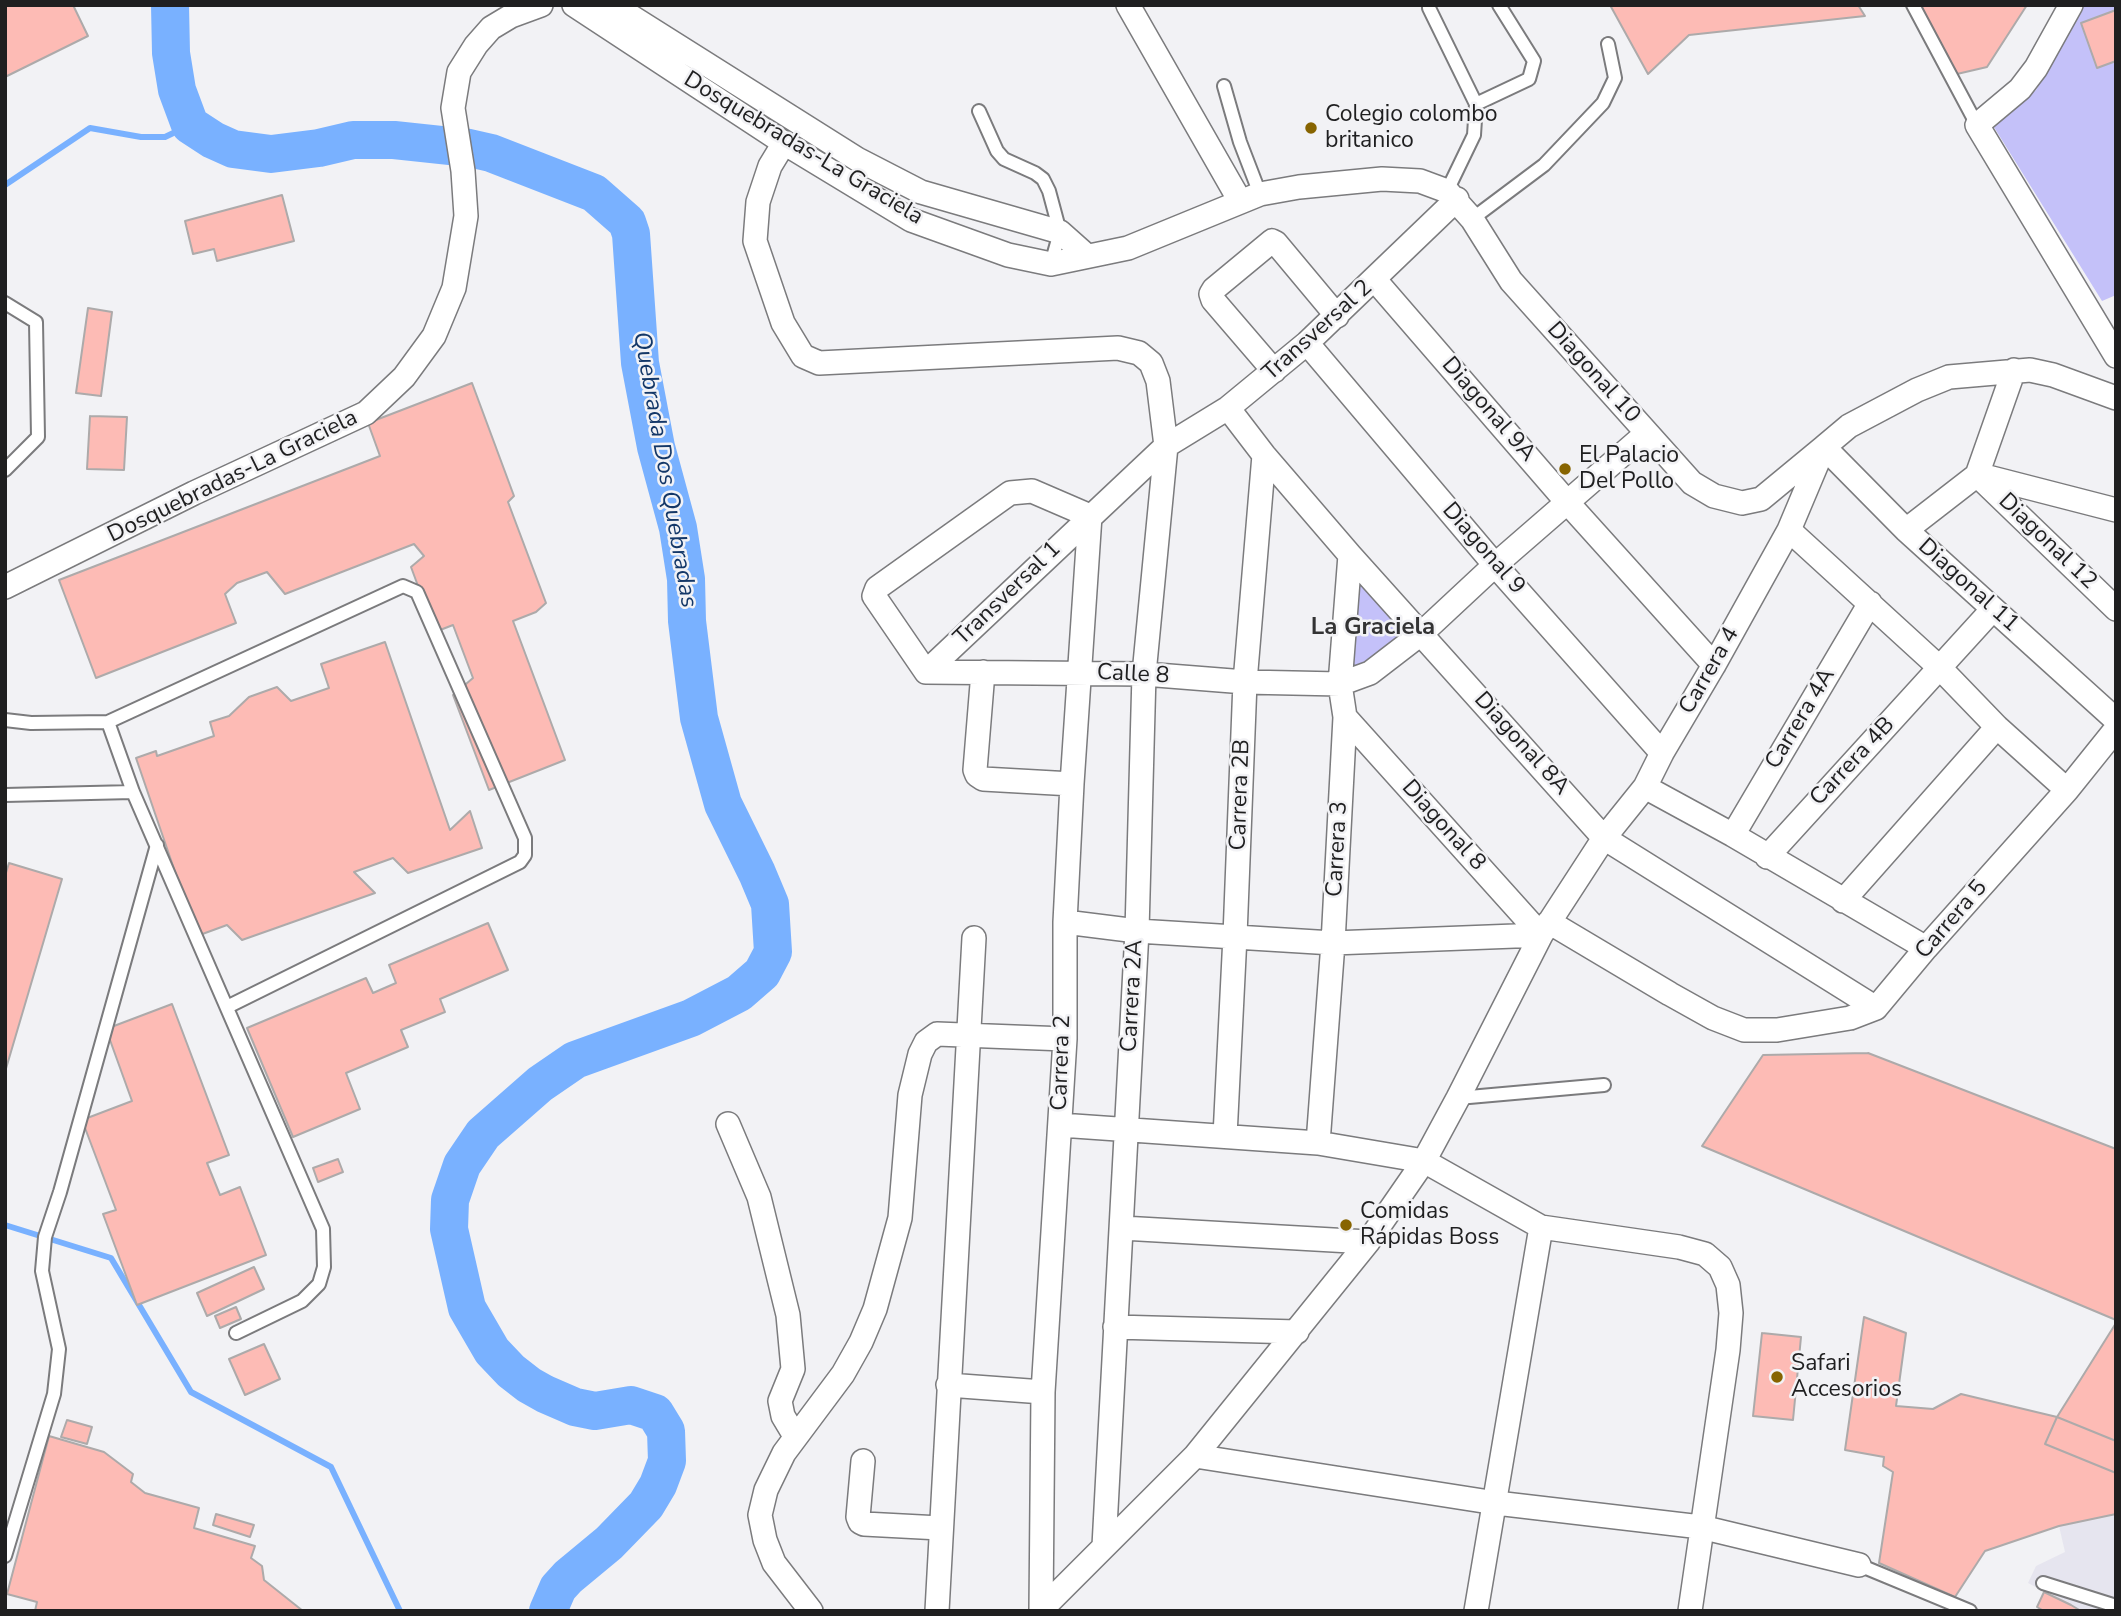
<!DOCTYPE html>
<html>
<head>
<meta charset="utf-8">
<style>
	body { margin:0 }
	#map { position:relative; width:2121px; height:1616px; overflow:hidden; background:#f2f2f5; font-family:"Nunito Sans",sans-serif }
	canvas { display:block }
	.frame { position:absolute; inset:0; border:7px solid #1f1f20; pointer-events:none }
</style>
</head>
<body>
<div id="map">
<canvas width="2121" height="1616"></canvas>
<div class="frame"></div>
</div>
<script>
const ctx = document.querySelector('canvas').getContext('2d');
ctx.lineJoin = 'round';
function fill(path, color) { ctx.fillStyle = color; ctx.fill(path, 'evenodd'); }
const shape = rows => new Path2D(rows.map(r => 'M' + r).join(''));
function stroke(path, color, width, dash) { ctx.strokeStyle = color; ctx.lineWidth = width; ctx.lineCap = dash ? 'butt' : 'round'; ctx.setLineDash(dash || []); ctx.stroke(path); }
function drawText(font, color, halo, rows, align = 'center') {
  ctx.font = font + ' "Nunito Sans",sans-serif'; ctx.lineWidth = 5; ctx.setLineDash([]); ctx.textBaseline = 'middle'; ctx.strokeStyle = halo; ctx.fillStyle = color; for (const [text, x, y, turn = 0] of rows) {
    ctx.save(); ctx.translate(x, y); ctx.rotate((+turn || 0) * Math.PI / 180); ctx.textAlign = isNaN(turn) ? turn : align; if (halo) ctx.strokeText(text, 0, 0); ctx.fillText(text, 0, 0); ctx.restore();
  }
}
const built = shape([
	[2110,1514,2116,1514,2116,1611,2081,1611,2028,1583,2036,1566,2065,1552,2059,1526]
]);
const green = shape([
	[2082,5,2116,5,2116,295,2102,301,1992,124,2036,90],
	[1350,555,1422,633,1340,684]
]);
const stream = shape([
	[5,185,90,128,141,137,165,137,190,125],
	[5,1225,111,1258,191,1392,331,1467,400,1611]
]);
const river = shape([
	[170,5,171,53,177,90,190,125,213,140,233,149,271,154,319,148,353,140,394,140,469,148,491,153,594,193,627,222,631,234,640,363,656,447,678,528,686,579,687,621,699,718,723,804,757,873,770,904,773,952,762,973,739,993,691,1018,575,1060,540,1084,483,1134,462,1165,450,1200,449,1229,467,1308,492,1351,511,1371,529,1385,545,1394,575,1407,595,1411,631,1405,655,1413,666,1431,667,1461,658,1485,646,1505,609,1543,568,1577,558,1588,548,1611]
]);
const building = shape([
	[5,5,73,5,88,36,5,77,5,5],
	[1610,5,1858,5,1865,16,1689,35,1648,74,1610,5],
	[1917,5,2027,5,1987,67,1957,74,1917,5],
	[2116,10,2116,61,2097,68,2081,23,2116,10],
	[282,195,294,241,217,261,214,249,193,254,185,221,282,195],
	[88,308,112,312,101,396,76,393,88,308],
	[472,383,514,496,508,502,546,603,536,612,513,621,565,760,489,790,453,695,473,678,453,625,435,632,411,567,424,556,414,544,285,594,267,572,237,583,225,594,236,623,96,678,59,580,380,456,368,423,472,383],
	[90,416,127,417,124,470,87,469,90,416],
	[385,642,450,830,470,811,482,848,408,873,393,858,354,872,375,893,242,940,227,925,197,936,136,758,156,751,157,756,214,736,210,722,229,716,249,697,277,687,291,701,329,688,321,664,385,642],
	[9,863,62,879,5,1072,5,876,9,863],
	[488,923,508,970,440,999,445,1012,401,1030,408,1047,346,1073,360,1109,293,1137,247,1028,366,978,373,993,396,983,389,965,488,923],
	[172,1004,229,1155,207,1163,220,1195,240,1187,266,1255,137,1305,103,1214,116,1210,82,1120,132,1101,106,1029,172,1004],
	[1868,1053,2116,1149,2116,1320,1702,1146,1763,1055,1868,1053],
	[338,1159,343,1172,318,1182,313,1168,338,1159],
	[254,1267,264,1289,207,1316,197,1293,254,1267],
	[236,1307,241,1319,220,1328,215,1316,236,1307],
	[1864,1317,1906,1333,1896,1406,1933,1409,1961,1394,2057,1417,2045,1444,2116,1473,2116,1514,2059,1526,1985,1551,1955,1597,1879,1563,1893,1472,1883,1466,1884,1457,1845,1450,1864,1317],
	[2116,1323,2116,1441,2057,1417,2116,1323],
	[1762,1333,1801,1337,1793,1420,1753,1416,1762,1333],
	[264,1344,280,1379,245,1395,229,1359,264,1344],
	[2057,1417,2116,1441,2116,1473,2045,1444,2057,1417],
	[67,1420,92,1427,87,1444,61,1437,67,1420],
	[49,1436,104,1452,133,1474,131,1482,145,1493,199,1508,194,1528,255,1546,251,1558,262,1566,264,1580,303,1611,35,1611,37,1602,7,1594,49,1436],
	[216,1514,254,1525,250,1537,213,1525,216,1514],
	[2044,1592,2071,1605,2081,1611,2044,1611,2037,1607,2044,1592]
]);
const service = shape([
	[1913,5,1977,125],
	[1429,8,1476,104,1474,135,1447,191],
	[1224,86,1240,142,1260,194],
	[1476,104,1529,79,1534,61,1499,5],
	[979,111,997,151,1004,159,1035,173,1043,179,1049,191,1060,232,1051,264],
	[1472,219,1544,165,1603,103,1615,78,1608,44],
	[5,303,36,322,38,437,5,470],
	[5,720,31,723,108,722,403,586,417,592,525,838,525,855,520,862,227,1007],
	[108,722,133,792,323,1229,324,1267,319,1284,302,1301,236,1333],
	[5,795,133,792],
	[1458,1098,1604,1085],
	[5,1556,54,1394,59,1349,42,1271,45,1237,60,1192,157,845],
	[1859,1565,1970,1611],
	[2043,1583,2116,1606]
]);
const minor = shape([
	[574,5,784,143,911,220,1008,255,1051,264,1128,248,1260,194,1299,187,1382,179,1420,181,1447,191,1472,219,1511,281,1692,483,1714,496,1742,503,1761,499,1824,447,1906,530,2116,720],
	[608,5,627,14,857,159,921,192,1060,232,1087,256],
	[1128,5,1240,201],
	[2071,5,2036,68,2020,89,1977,125,2116,356],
	[784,143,770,166,758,202,755,241,783,323,803,356,819,363,1118,348,1139,353,1151,363,1158,381,1166,446,1144,674,1137,931,1104,1546],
	[1375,280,1567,502,1714,665],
	[1307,343,1495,565,1662,753],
	[1274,371,1213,300,1211,294,1214,289,1272,241,1276,243,1337,316],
	[1228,408,1264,455,1350,555,1604,838,1876,1008],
	[1977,475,2116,609],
	[1980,475,2116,510],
	[1789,530,1940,668,1997,727,2067,790],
	[1906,530,1977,475,2014,370],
	[5,587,194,493,366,413,404,377,434,336,454,288,466,216,463,171,453,108,459,72,476,45,491,28,511,16,541,5],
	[926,672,1144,674,1245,682,1340,684,1370,673,1422,633,1495,565,1647,433],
	[926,672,1166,446,1228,408,1307,343,1457,199],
	[926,672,874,596,877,588,1010,493,1032,491,1090,516],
	[983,672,975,770,977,775,983,779,1072,784],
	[1345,717,1541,935],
	[1645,787,1733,835,1926,948],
	[1733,835,1870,603],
	[1767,857,1993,609],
	[1843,901,1997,727],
	[1065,922,1137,931,1333,943,1541,935],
	[1549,922,1670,994,1713,1018,1744,1030,1777,1030,1850,1018,1876,1008,1926,948,2067,790,2116,729],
	[728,1124,759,1197,788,1315,793,1369,780,1401,783,1416,795,1436],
	[1060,1125,1318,1143,1424,1161,1541,1227,1679,1247,1705,1254,1720,1267,1728,1285,1731,1313,1728,1350,1690,1611],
	[1225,1136,1235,936,1245,682,1264,455],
	[1318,1143,1333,943,1345,717,1340,684,1350,555],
	[1122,1228,1368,1242],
	[1115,1327,1297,1332],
	[948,1385,1043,1392],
	[1195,1456,1496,1503,1701,1527,1859,1565],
	[863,1461,858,1517,860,1522,864,1524,940,1528],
	[1041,1610,1195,1456,1368,1242,1424,1161,1458,1098,1541,935,1604,838,1645,787,1662,753,1714,665,1789,530,1824,447,1849,426,1917,390,1949,377,2030,370,2053,375,2116,398],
	[811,1611,774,1563,765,1540,760,1515,766,1490,784,1453,843,1374,861,1342,875,1309,900,1218,910,1095,920,1054,926,1042,937,1034,1065,1039],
	[937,1611,974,938],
	[1041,1611,1043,1392,1065,1039,1065,922,1072,784,1090,516],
	[1476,1611,1541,1227]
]);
const markers = [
	[1311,128,7,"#876400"],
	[1565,469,7,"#876400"],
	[1346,1225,7,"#876400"],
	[1777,1377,7,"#876400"]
];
const poiNames = [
	["Colegio colombo",1325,115],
	["britanico",1325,141],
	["El Palacio",1579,456],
	["Del Pollo",1579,482],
	["Comidas",1360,1212],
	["Rápidas Boss",1360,1238],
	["Safari",1791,1364],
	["Accesorios",1791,1390]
];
const streetNames = [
	["Dosquebradas-La Graciela",803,149,31],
	["Transversal 2",1318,331,-42],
	["Diagonal 10",1593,373,48],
	["Diagonal 9A",1488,410,49],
	["Dosquebradas-La Graciela",233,477,-26],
	["Diagonal 12",2047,542,44],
	["Diagonal 9",1483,549,49],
	["Diagonal 11",1968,586,42],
	["Transversal 1",1008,594,-44],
	["Carrera 4",1710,671,-60],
	["Calle 8",1133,675,3],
	["Carrera 4A",1801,719,-59],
	["Diagonal 8A",1521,744,48],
	["Carrera 4B",1853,762,-47],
	["Carrera 2B",1241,795,-88],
	["Diagonal 8",1443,826,48],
	["Carrera 3",1338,849,-87],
	["Carrera 5",1952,920,-49],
	["Carrera 2A",1133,996,-87],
	["Carrera 2",1062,1063,-88]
];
const waterNames = [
	["Quebrada Dos Quebradas",664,470,80]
];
const neighbourhoodNames = [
	["La Graciela",1373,628]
];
fill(built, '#e6e5ef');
fill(green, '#c4c1f9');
stroke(stream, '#79b1ff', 6);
stroke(river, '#79b1ff', 38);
fill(building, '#fdbbb5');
stroke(building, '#adaaaa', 2);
stroke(service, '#7b7b7d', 16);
stroke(minor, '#7b7b7d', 26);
stroke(service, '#fff', 12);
stroke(minor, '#fff', 23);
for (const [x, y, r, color] of markers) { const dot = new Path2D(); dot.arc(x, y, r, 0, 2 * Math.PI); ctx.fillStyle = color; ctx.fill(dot); stroke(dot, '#f2f2f5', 2.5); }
drawText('23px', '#1f1f20', '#f2f2f5', poiNames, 'left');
drawText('23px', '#1f1f20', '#f2f2f5', streetNames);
drawText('italic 24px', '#133768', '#f2f2f5', waterNames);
drawText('bold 24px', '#333334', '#f2f2f5', neighbourhoodNames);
</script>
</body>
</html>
